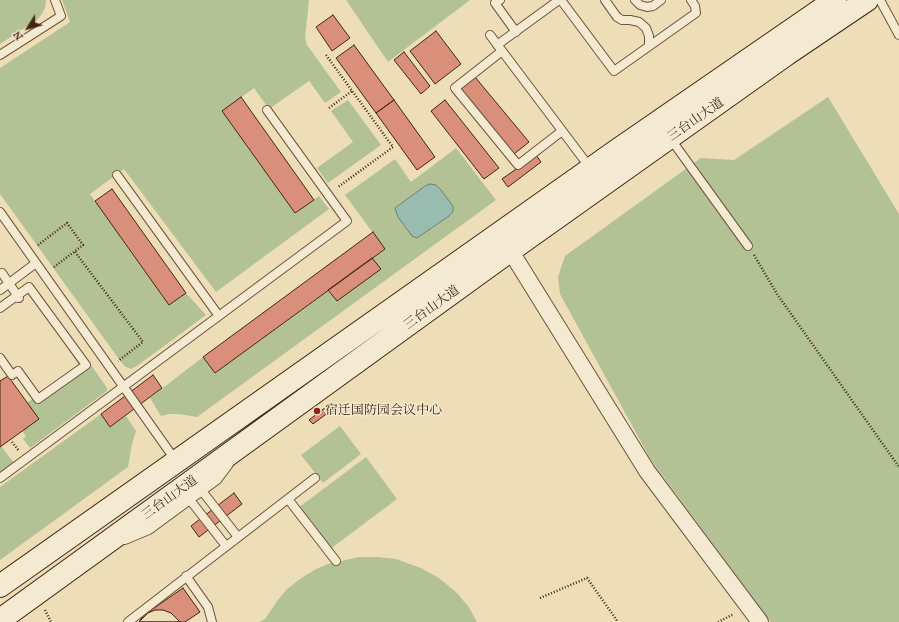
<!DOCTYPE html>
<html>
<head>
<meta charset="utf-8">
<style>
	body { margin:0 }
	#map { position:relative; width:899px; height:622px; overflow:hidden; background:#eddeb8; font-family:"IM FELL French Canon",serif }
	canvas { display:block }
	.north { position:absolute; left:8px; top:8px; width:40px; height:40px; -webkit-text-stroke:3px #f3ead1; paint-order:stroke; rotate:233deg; font-size:11px; font-weight:700; line-height:16px; text-align:center; color:#432514 }
	.north::after { content:''; display:block; margin:auto; width:14px; height:18px; background:#432514; clip-path:polygon(50% 0,100% 100%,50% 72%,0 100%) }
</style>
</head>
<body>
<div id="map">
<canvas width="899" height="622"></canvas>
<div class="north">N</div>
</div>
<script>
const ctx = document.querySelector('canvas').getContext('2d');
ctx.lineJoin = 'round';
function fill(path, color) { ctx.fillStyle = color; ctx.fill(path, 'evenodd'); }
const shape = rows => new Path2D(rows.map(r => 'M' + r).join(''));
function stroke(path, color, width, dash) { ctx.strokeStyle = color; ctx.lineWidth = width; ctx.lineCap = dash ? 'butt' : 'round'; ctx.setLineDash(dash || []); ctx.stroke(path); }
function drawText(font, color, halo, rows, align = 'center') {
  ctx.font = font + ' "IM FELL French Canon","Noto Serif SC",serif'; ctx.lineWidth = 3; ctx.setLineDash([]); ctx.textBaseline = 'middle'; ctx.strokeStyle = halo; ctx.fillStyle = color; for (const [text, x, y, turn = 0] of rows) {
    ctx.save(); ctx.translate(x, y); ctx.rotate((+turn || 0) * Math.PI / 180); ctx.textAlign = isNaN(turn) ? turn : align; if (halo) ctx.strokeText(text, 0, 0); ctx.fillText(text, 0, 0); ctx.restore();
  }
}
const green = shape([
	[0,0,46,0,45,8,42,14,37,20,0,44],
	[62,0,309,0,305,38,307,45,341,92,325,103,309,81,269,109,254,88,222,111,295,213,319,196,329,209,216,292,124,169,90,194,169,305,186,293,206,315,137,366,131,369,126,367,121,362,0,194,0,68,70,22],
	[346,0,470,0,388,62],
	[828,97,899,214,899,622,771,622,651,460,560,294,558,277,565,256,701,158,734,160],
	[348,100,381,145,328,183,317,168,353,142,331,111],
	[456,148,496,200,197,417,179,414,170,414,161,416,150,398,203,357,215,373,385,249,345,195,395,159,411,182],
	[76,343,107,388,107,391,30,448,23,439,26,436,22,431,27,403,79,365,68,349],
	[101,414,110,427,126,416,136,431,132,444,128,467,0,560,0,487],
	[340,426,361,454,323,483,301,455],
	[1,446,14,463,0,473,0,447],
	[366,457,397,499,329,550,298,508],
	[359,557,377,557,396,559,421,568,439,578,456,592,468,606,477,622,259,622,265,619,278,600,287,589,300,579,316,569,328,564]
]);
const water = shape([
	[430,184,436,185,441,190,453,206,453,212,449,216,417,238,412,236,398,217,395,208,425,186,430,184]
]);
const building = shape([
	[333,15,350,38,332,51,316,27,333,15],
	[436,31,461,64,435,84,410,51,436,31],
	[354,45,394,100,376,113,336,58,354,45],
	[404,52,430,86,421,94,394,60,404,52],
	[475,77,529,142,514,154,460,89,475,77],
	[241,97,314,200,295,213,222,111,241,97],
	[394,100,435,157,417,170,376,113,394,100],
	[445,100,499,168,484,179,431,111,445,100],
	[536,155,541,162,508,187,502,179,536,155],
	[112,189,186,293,169,305,95,201,112,189],
	[373,232,385,249,215,373,203,357,373,232],
	[372,258,381,269,337,301,328,290,372,258],
	[153,375,162,388,110,427,101,414,153,375],
	[8,376,39,419,0,447,0,381,8,376],
	[326,407,329,412,313,424,309,420,326,407],
	[234,493,242,504,199,537,191,526,234,493],
	[183,588,200,612,185,622,139,622,144,615,183,588],
	[155,610,163,610,171,613,180,622,139,622,148,613,155,610]
]);
const path = shape([
	[326,55,393,147,338,187],
	[329,108,352,91],
	[38,245,67,223,83,245,54,267],
	[75,252,143,342,118,361],
	[754,255,777,294,899,467],
	[12,442,19,451],
	[540,598,587,578,618,622],
	[45,610,51,622],
	[718,622,734,614]
]);
const lane = shape([
	[500,0,495,3,516,32],
	[561,0,614,71,696,13,695,6,691,0],
	[605,0,617,17,622,20,630,20,639,22,646,28,649,36,649,46],
	[635,0,640,5,647,7,653,6,661,0],
	[880,0,899,35],
	[490,35,591,169],
	[497,45,559,0],
	[502,51,455,88,518,165,562,131],
	[0,55,61,16,55,0],
	[670,138,748,246],
	[117,175,219,316],
	[0,212,176,461],
	[2,273,19,298,18,298],
	[0,290,36,263],
	[0,308,29,287,86,365,38,399,18,371,12,375,0,358],
	[0,478,347,221,267,110],
	[202,491,238,537],
	[288,499,336,561],
	[190,500,226,546],
	[125,540,149,530,217,480,229,464],
	[186,576,208,607,212,622],
	[128,622,315,478]
]);
const street = shape([
	[505,242,647,471,760,622]
]);
const secondary = shape([
	[0,586,616,151,835,0],
	[0,620,511,250,787,54,867,0]
]);
const markers = [
	[317,411,4,"#8f2418"]
];
const streetNames = [
	["三台山大道",696,120,-35],
	["三台山大道",432,308,-36],
	["三台山大道",170,498,-36]
];
const poiNames = [
	["宿迁国防园会议中心",325,411]
];
fill(green, '#b2c294');
fill(water, '#99bcb1');
stroke(water, '#778072', 1);
fill(building, '#d98f79');
stroke(building, '#432514', 1);
stroke(lane, '#6e533d', 10);
stroke(street, '#6e533d', 18);
stroke(secondary, '#432514', 24);
stroke(path, '#432514', 2.5, [1, 2]);
stroke(lane, '#f3ead1', 8);
stroke(street, '#f3ead1', 16);
stroke(secondary, '#f3ead1', 22);
for (const [x, y, r, color] of markers) { const dot = new Path2D(); dot.arc(x, y, r, 0, 2 * Math.PI); ctx.fillStyle = color; ctx.fill(dot); stroke(dot, '#f3ead1', 1.5); }
drawText('13px', '#432514', '#f3ead1', streetNames);
drawText('13px', '#432514', '#f3ead1', poiNames, 'left');
</script>
</body>
</html>
